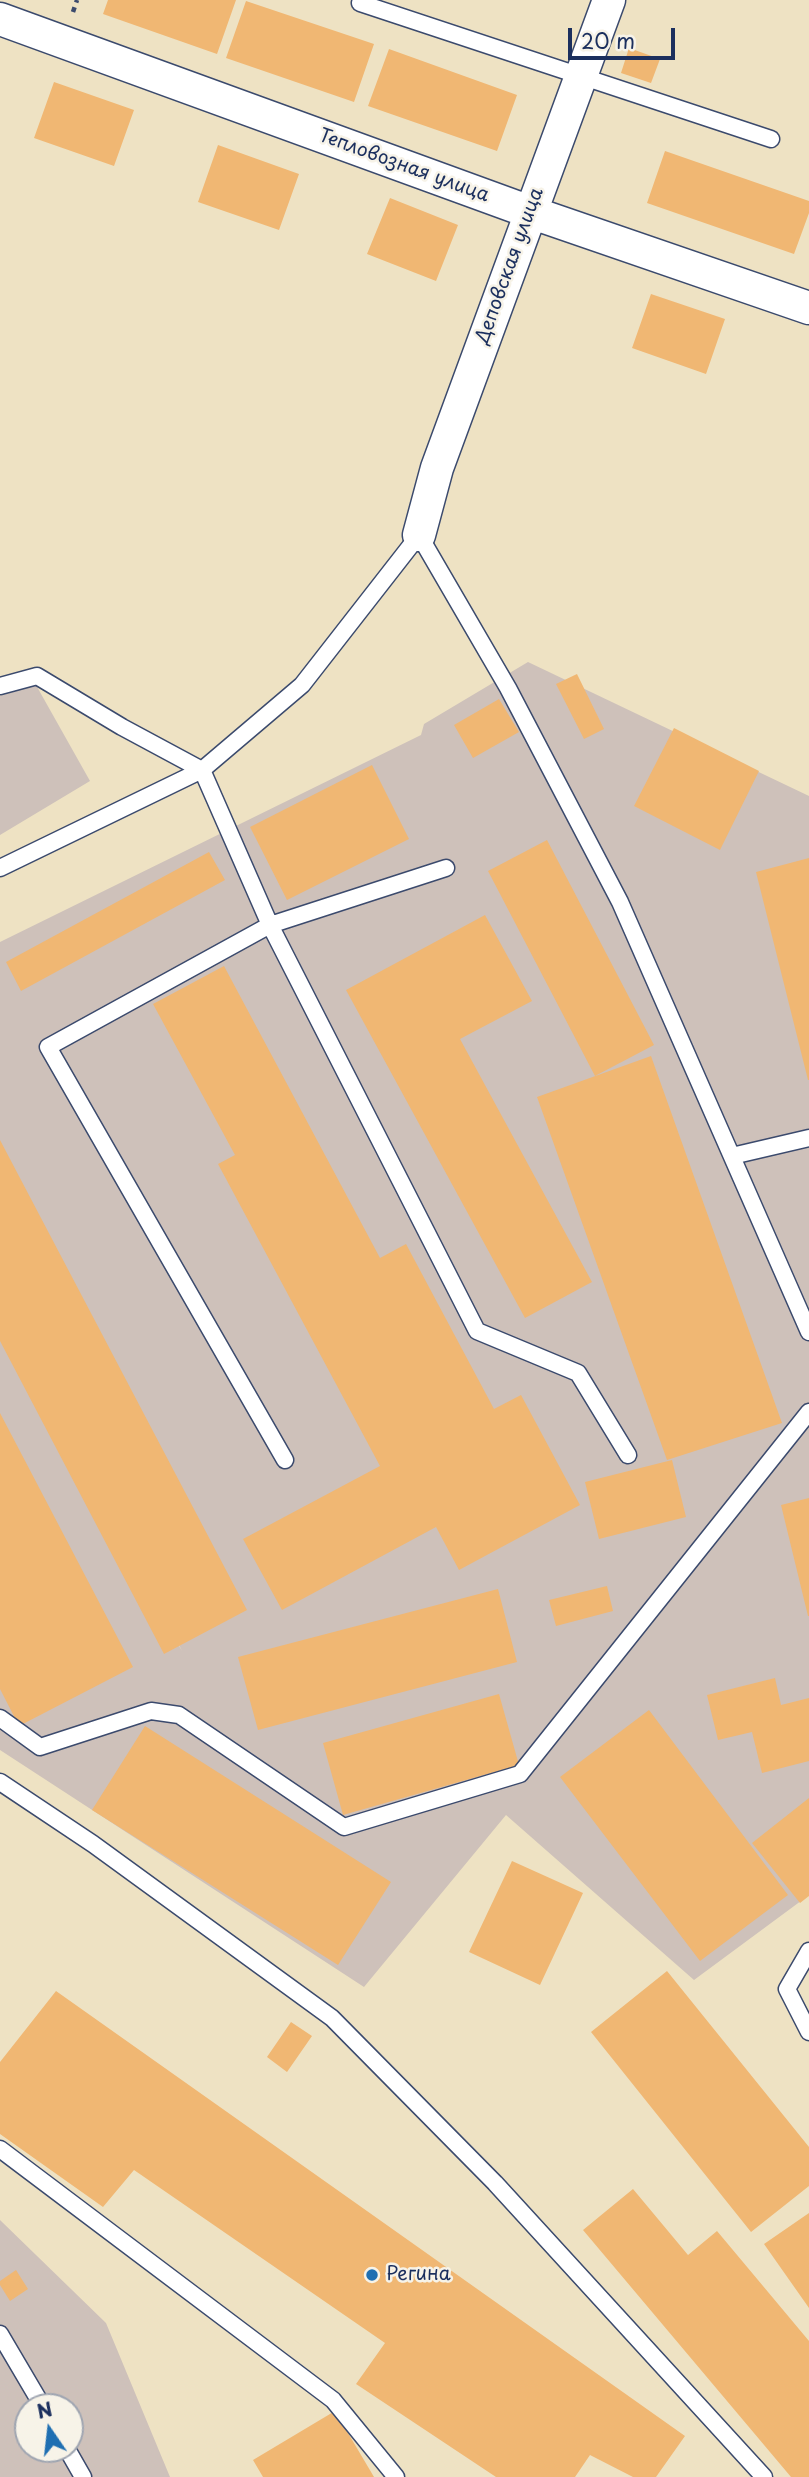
<!DOCTYPE html>
<html>
<head>
<meta charset="utf-8">
<style>
	body { margin:0 }
	#map { position:relative; width:809px; height:2477px; overflow:hidden; background:#eee2c3; font-family:"Playpen Sans",sans-serif }
	canvas { display:block }
	.north { position:absolute; left:14px; top:2393px; width:70px; height:70px; box-sizing:border-box; background:#f7f3e8; border:2px solid #9fa5b1; border-radius:50%; rotate:346deg; font-size:19px; font-weight:700; line-height:28px; text-align:center; color:#1b2f5e }
	.north::after { content:''; display:block; margin:auto; width:24px; height:32px; background:#1f6fb2; clip-path:polygon(50% 0,100% 100%,50% 72%,0 100%) }
	.scale { position:absolute; left:568px; top:28px; width:107px; height:32px; box-sizing:border-box; border:4px solid #1b2f5e; border-top:0; padding-left:9px; font-size:21px; line-height:24px; white-space:nowrap; color:#1b2f5e; -webkit-text-stroke:5px #f7f3e8; paint-order:stroke }
</style>
</head>
<body>
<div id="map">
<canvas width="809" height="2477"></canvas>
<div class="north">N</div>
<div class="scale">20 m</div>
</div>
<script>
const ctx = document.querySelector('canvas').getContext('2d');
ctx.lineJoin = 'round';
function fill(path, color) { ctx.fillStyle = color; ctx.fill(path, 'evenodd'); }
const shape = rows => new Path2D(rows.map(r => 'M' + r).join(''));
function stroke(path, color, width, dash) { ctx.strokeStyle = color; ctx.lineWidth = width; ctx.lineCap = dash ? 'butt' : 'round'; ctx.setLineDash(dash || []); ctx.stroke(path); }
function drawText(font, color, halo, rows, align = 'center') {
  ctx.font = font + ' "Playpen Sans",sans-serif'; ctx.lineWidth = 5; ctx.setLineDash([]); ctx.textBaseline = 'middle'; ctx.strokeStyle = halo; ctx.fillStyle = color; for (const [text, x, y, turn = 0] of rows) {
    ctx.save(); ctx.translate(x, y); ctx.rotate((+turn || 0) * Math.PI / 180); ctx.textAlign = isNaN(turn) ? turn : align; if (halo) ctx.strokeText(text, 0, 0); ctx.fillText(text, 0, 0); ctx.restore();
  }
}
const industrial = shape([
	[528,662,809,796,809,1895,694,1980,506,1815,364,1987,0,1750,0,1335,182,1651,0,1282,0,942,421,735,424,724],
	[36,685,90,781,0,835,0,696],
	[0,2220,106,2323,170,2477,0,2477],
	[28,2407,70,2407,70,2449,28,2449]
]);
const building = shape([
	[108,0,236,0,217,54,103,14],
	[246,1,374,44,354,102,226,58],
	[629,48,660,59,651,83,621,73],
	[389,49,517,95,497,151,368,106],
	[54,82,134,110,114,166,34,138],
	[218,145,299,174,279,230,198,202],
	[665,151,809,201,809,213,794,254,647,203],
	[390,198,458,225,436,281,367,254],
	[651,294,725,319,706,374,632,348],
	[577,674,604,729,584,739,556,684],
	[499,699,519,732,473,758,454,725],
	[674,728,759,771,720,850,634,806],
	[372,765,409,839,287,900,250,827],
	[547,840,654,1045,595,1076,488,871],
	[209,852,225,880,21,991,6,962],
	[809,858,809,1080,808,1080,756,872],
	[485,915,532,1001,460,1039,592,1282,525,1318,346,990],
	[224,966,380,1258,406,1244,494,1409,521,1395,580,1505,459,1570,436,1527,282,1610,243,1539,380,1466,218,1164,235,1155,153,1004],
	[651,1056,782,1423,667,1460,537,1097],
	[0,1140,247,1610,164,1654,0,1341],
	[0,1413,133,1667,19,1726,0,1689],
	[672,1460,686,1517,599,1539,585,1482],
	[809,1498,809,1616,808,1616,781,1505],
	[607,1586,613,1611,556,1626,549,1600],
	[498,1589,517,1662,258,1730,238,1657],
	[775,1678,781,1705,809,1698,809,1761,762,1773,752,1732,718,1740,707,1695],
	[499,1694,519,1765,343,1815,323,1743],
	[649,1710,788,1895,700,1961,560,1777],
	[145,1726,391,1882,338,1965,92,1810],
	[809,1798,809,1896,800,1903,752,1843],
	[512,1861,583,1893,540,1985,469,1952],
	[667,1971,809,2147,809,2186,751,2232,591,2032],
	[56,1991,685,2436,656,2477,633,2477,590,2455,575,2477,496,2477,356,2384,385,2343,134,2170,103,2207,0,2134,0,2062],
	[291,2022,312,2036,287,2072,267,2057],
	[633,2189,688,2255,717,2231,809,2341,809,2477,791,2477,583,2230],
	[809,2213,809,2308,764,2244],
	[16,2270,28,2289,10,2301,0,2285,0,2281],
	[335,2411,374,2477,263,2477,253,2460]
]);
const path = shape([
	[73,12,77,0]
]);
const lane = shape([
	[360,3,771,139],
	[0,686,37,676,122,727,202,770,270,925,477,1331,578,1373,628,1455],
	[0,868,202,770,302,685,419,535,508,688,620,902,809,1332],
	[732,1156,809,1138],
	[285,1460,48,1047,270,925,446,868],
	[0,1718,40,1747,151,1711,179,1715,344,1827,520,1774,809,1412],
	[0,1782,93,1844,332,2018,495,2183,764,2477],
	[809,1951,787,1989,809,2032],
	[0,2149,333,2400,396,2477],
	[0,2334,43,2407],
	[67,2449,83,2477]
]);
const street = shape([
	[0,19,530,212,809,308],
	[419,535,437,468,609,0]
]);
const markers = [
	[372,2275,7,"#1f6fb2"]
];
const streetNames = [
	["Тепловозная улица",404,166,20],
	["Деповская улица",510,266,-70]
];
const poiNames = [
	["Регина",386,2275]
];
fill(industrial, '#cec1ba');
fill(building, '#f0b773');
stroke(lane, '#3b4a6d', 19);
stroke(street, '#3b4a6d', 35);
stroke(path, '#3b4a6d', 4.5, [5, 5]);
stroke(lane, '#fff', 16);
stroke(street, '#fff', 32);
for (const [x, y, r, color] of markers) { const dot = new Path2D(); dot.arc(x, y, r, 0, 2 * Math.PI); ctx.fillStyle = color; ctx.fill(dot); stroke(dot, '#f7f3e8', 2.5); }
drawText('19px', '#1b2f5e', '#f7f3e8', streetNames);
drawText('19px', '#1b2f5e', '#f7f3e8', poiNames, 'left');
</script>
</body>
</html>
